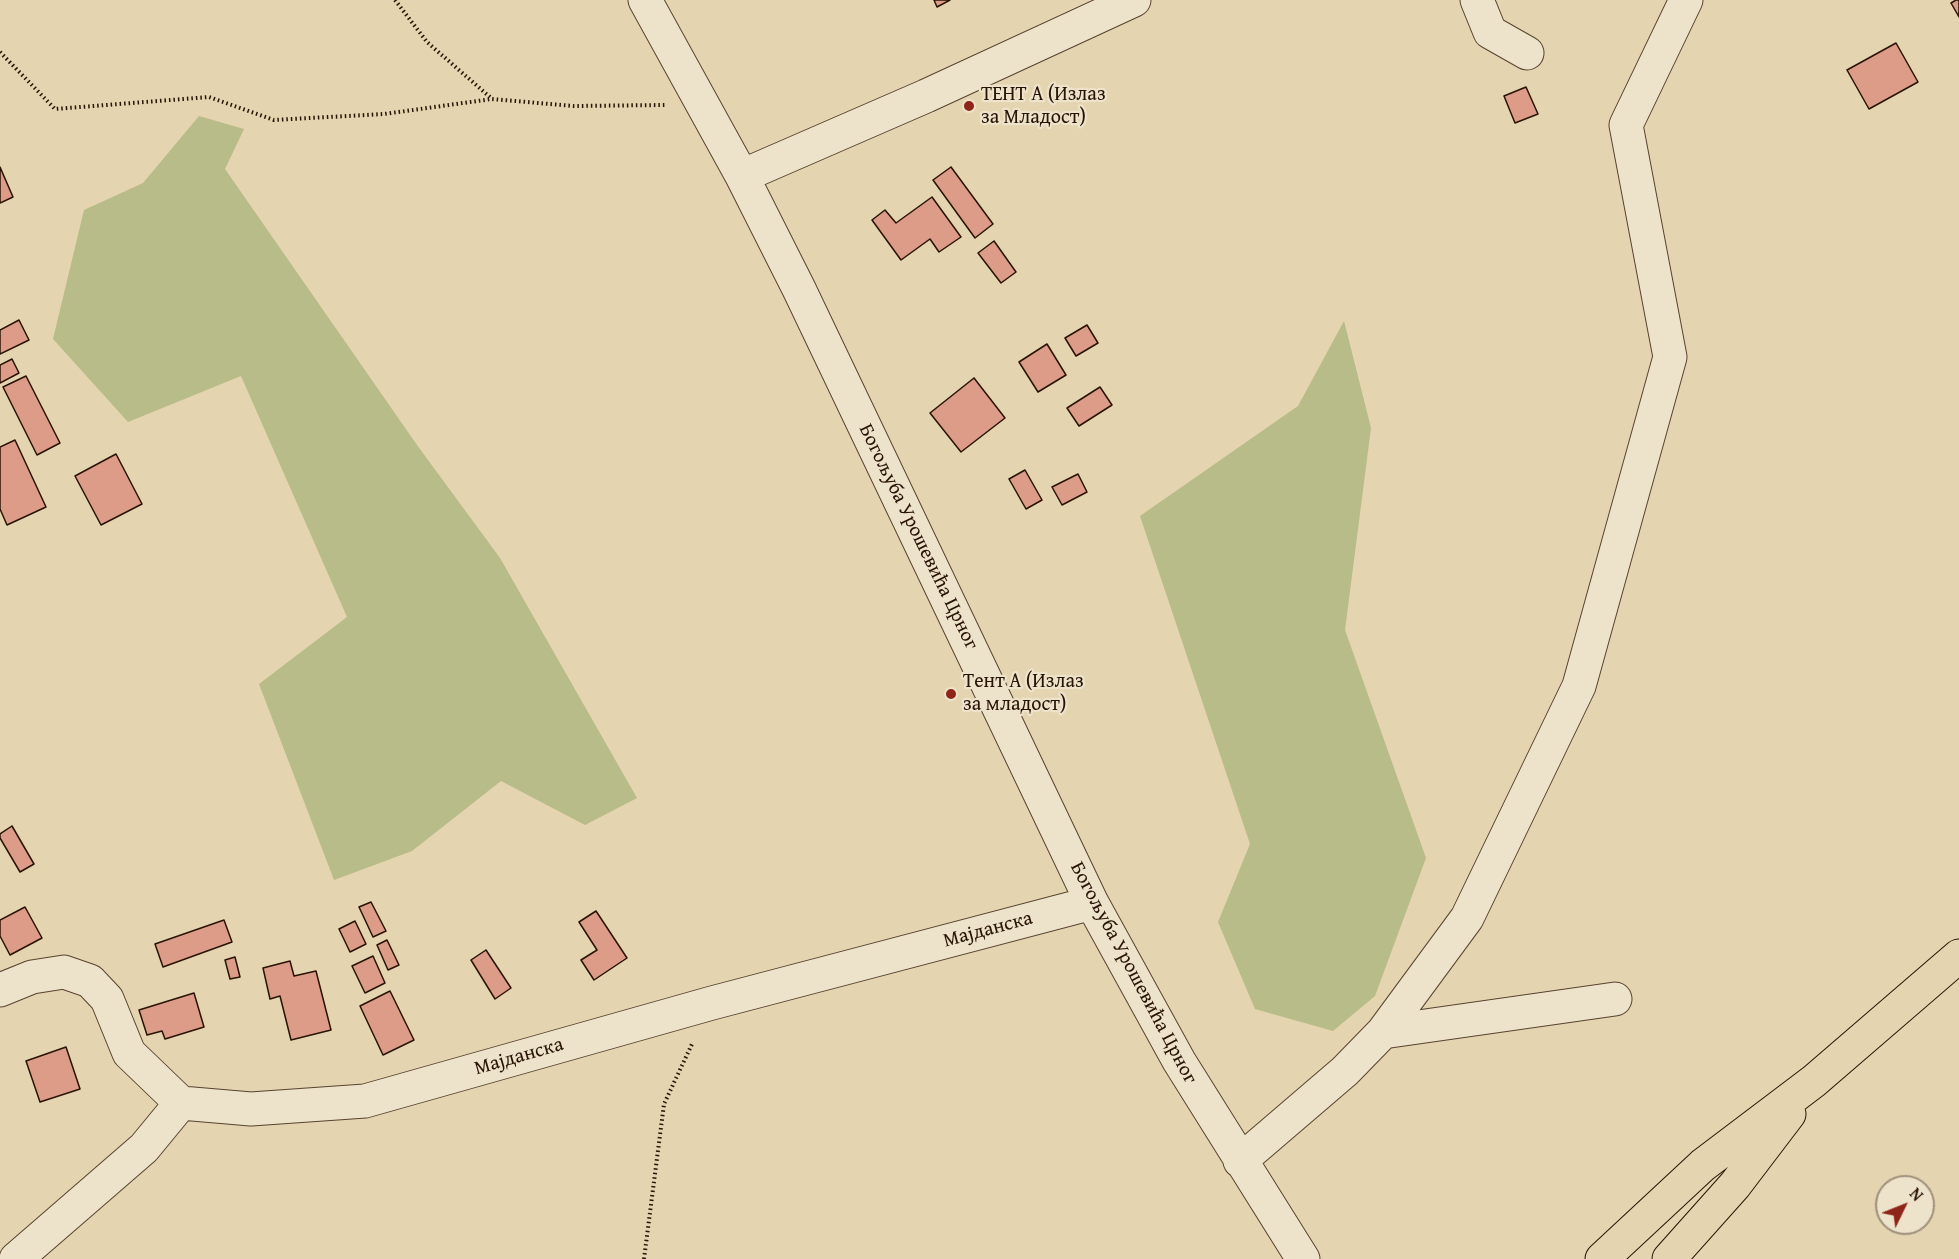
<!DOCTYPE html>
<html>
<head>
<meta charset="utf-8">
<style>
	body { margin:0 }
	#map { position:relative; width:1959px; height:1259px; overflow:hidden; background:#e4d4af; font-family:"Gentium Book Plus",serif }
	canvas { display:block }
	.north { position:absolute; left:1875px; top:1175px; width:60px; height:60px; box-sizing:border-box; background:#ede3cb; border:2px solid #9f907c; border-radius:50%; rotate:47deg; font-size:16px; font-weight:700; line-height:24px; text-align:center; color:#291305 }
	.north::after { content:''; display:block; margin:auto; width:21px; height:27px; background:#8f2418; clip-path:polygon(50% 0,100% 100%,50% 72%,0 100%) }
</style>
</head>
<body>
<div id="map">
<canvas width="1959" height="1259"></canvas>
<div class="north">N</div>
</div>
<script>
const ctx = document.querySelector('canvas').getContext('2d');
ctx.lineJoin = 'round';
function fill(path, color) { ctx.fillStyle = color; ctx.fill(path, 'evenodd'); }
const shape = rows => new Path2D(rows.map(r => 'M' + r).join(''));
function stroke(path, color, width, dash) { ctx.strokeStyle = color; ctx.lineWidth = width; ctx.lineCap = dash ? 'butt' : 'round'; ctx.setLineDash(dash || []); ctx.stroke(path); }
function drawText(font, color, halo, rows, align = 'center') {
  ctx.font = font + ' "Gentium Book Plus",serif'; ctx.lineWidth = 4.5; ctx.setLineDash([]); ctx.textBaseline = 'middle'; ctx.strokeStyle = halo; ctx.fillStyle = color; for (const [text, x, y, turn = 0] of rows) {
    ctx.save(); ctx.translate(x, y); ctx.rotate((+turn || 0) * Math.PI / 180); ctx.textAlign = isNaN(turn) ? turn : align; if (halo) ctx.strokeText(text, 0, 0); ctx.fillText(text, 0, 0); ctx.restore();
  }
}
const green = shape([
	[199,116,244,129,225,169,417,445,500,558,637,798,585,825,501,781,412,851,334,880,259,684,347,617,241,376,128,422,53,339,84,210,143,183],
	[1344,321,1371,428,1345,630,1426,858,1375,996,1333,1031,1255,1009,1218,922,1250,844,1140,516,1298,406]
]);
const building = shape([
	[934,0,950,0,937,7,934,0],
	[1956,0,1959,0,1959,17,1951,3,1956,0],
	[1896,43,1918,82,1869,109,1847,70,1896,43],
	[1526,87,1538,114,1515,123,1504,96,1526,87],
	[0,167,13,197,0,203,0,167],
	[951,167,993,224,975,238,933,180,951,167],
	[932,197,961,237,939,252,930,239,901,260,872,220,885,210,896,223,932,197],
	[994,241,1016,272,1001,283,978,253,994,241],
	[19,320,29,340,0,354,0,330,19,320],
	[1087,325,1098,343,1076,356,1065,338,1087,325],
	[1047,344,1066,375,1038,392,1019,362,1047,344],
	[12,359,19,373,0,383,0,365,12,359],
	[26,376,60,443,37,455,3,387,26,376],
	[974,378,1005,418,961,452,930,413,974,378],
	[1100,387,1112,405,1079,426,1067,408,1100,387],
	[15,440,46,507,7,525,0,509,0,447,15,440],
	[116,454,142,504,101,525,75,476,116,454],
	[1025,470,1042,500,1026,509,1009,479,1025,470],
	[1078,474,1087,492,1062,505,1052,487,1078,474],
	[12,826,34,864,20,872,0,838,0,834,12,826],
	[371,902,386,931,373,937,359,907,371,902],
	[25,907,42,938,10,955,0,936,0,920,25,907],
	[596,911,627,958,594,980,581,960,597,950,579,922,596,911],
	[224,920,232,942,163,967,155,944,224,920],
	[355,921,366,944,350,952,339,929,355,921],
	[387,940,399,965,388,970,377,945,387,940],
	[486,950,511,988,495,999,471,960,486,950],
	[373,956,385,983,365,993,352,966,373,956],
	[235,957,240,977,230,979,225,960,235,957],
	[290,961,294,976,316,971,331,1030,291,1040,280,996,270,999,263,968,290,961],
	[390,991,414,1040,383,1055,360,1006,390,991],
	[194,993,204,1027,165,1039,162,1031,147,1035,139,1010,194,993],
	[66,1047,80,1089,40,1102,26,1061,66,1047]
]);
const path = shape([
	[395,0,427,42,491,98],
	[0,52,55,109,209,97,274,120,384,114,492,99,573,106,666,105],
	[644,1259,664,1104,692,1044]
]);
const minor = shape([
	[645,0,742,176,799,289,1092,903,1179,1061,1303,1259],
	[1477,0,1490,32,1527,53],
	[742,176,926,96,1134,0],
	[0,990,32,977,64,972,90,981,107,999,129,1053,181,1103,251,1109,365,1101,712,1003,1092,903],
	[1383,1032,1467,918,1579,686,1670,357,1626,125,1686,0],
	[1240,1161,1345,1071,1383,1032,1615,999],
	[16,1259,144,1148,181,1103]
]);
const major = shape([
	[1602,1259,1703,1165,1814,1081,1959,956],
	[1669,1259,1735,1185,1789,1114]
]);
const markers = [
	[969,106,6,"#8f2418"],
	[951,694,6,"#8f2418"]
];
const poiNames = [
	["ТЕНТ А (Излаз",981,95],
	["за Младост)",981,118],
	["Тент А (Излаз",963,682],
	["за младост)",963,705]
];
const streetNames = [
	["Богољуба Урошевића Црног",918,537,64],
	["Мајданска",988,930,-15],
	["Богољуба Урошевића Црног",1133,973,62],
	["Мајданска",519,1057,-16]
];
fill(green, '#b8bc88');
fill(building, '#dc9c87');
stroke(building, '#291305', 1.5);
stroke(minor, '#584330', 35);
stroke(major, '#291305', 35);
stroke(path, '#291305', 4, [1.5, 3]);
stroke(minor, '#ede3cb', 33);
stroke(major, '#e4d4af', 33);
for (const [x, y, r, color] of markers) { const dot = new Path2D(); dot.arc(x, y, r, 0, 2 * Math.PI); ctx.fillStyle = color; ctx.fill(dot); stroke(dot, '#ede3cb', 2); }
drawText('20px', '#291305', '#ede3cb', poiNames, 'left');
drawText('20px', '#291305', '#ede3cb', streetNames);
</script>
</body>
</html>
